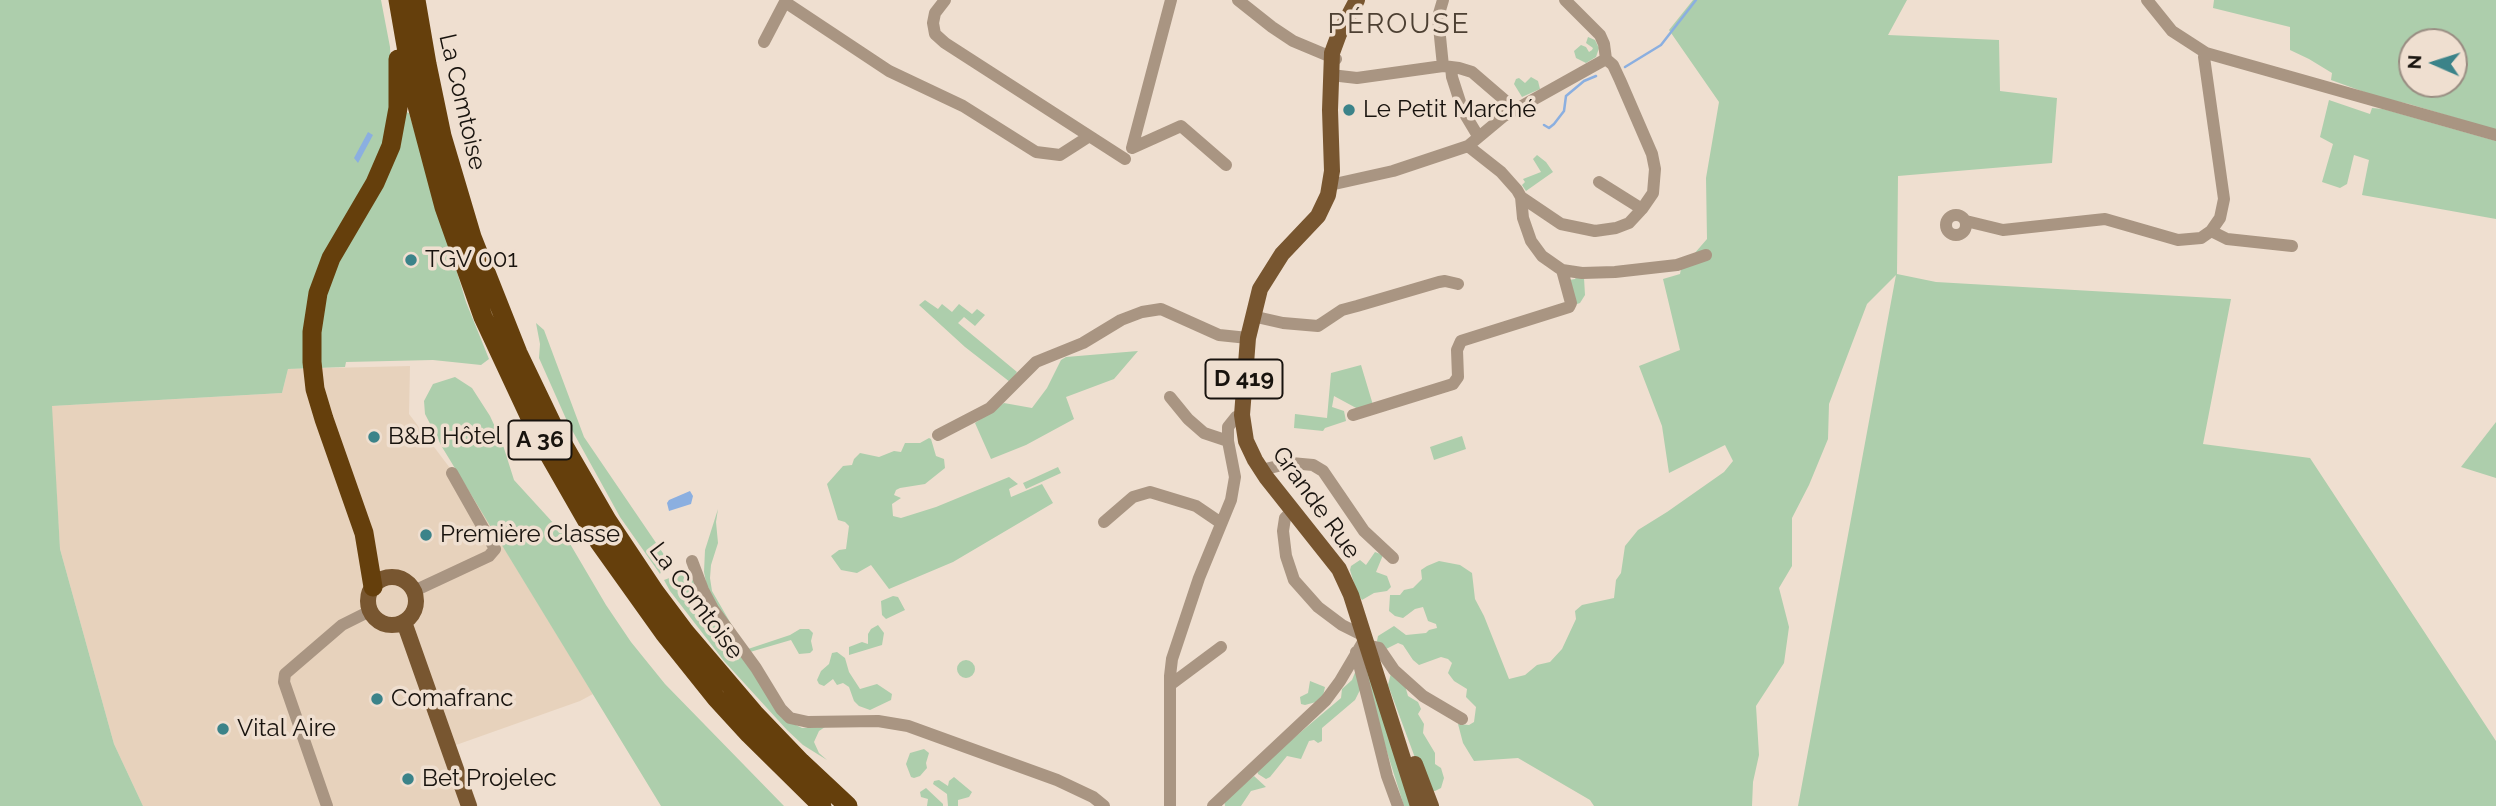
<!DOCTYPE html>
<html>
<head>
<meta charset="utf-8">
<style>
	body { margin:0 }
	#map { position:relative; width:2496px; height:806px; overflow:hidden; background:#efdfd0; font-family:Raleway,sans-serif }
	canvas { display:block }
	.north { position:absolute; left:2398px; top:28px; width:70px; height:70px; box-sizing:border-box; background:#efdfd0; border:2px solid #998d82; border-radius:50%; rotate:273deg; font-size:19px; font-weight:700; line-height:28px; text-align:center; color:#18130e }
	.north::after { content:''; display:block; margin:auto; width:24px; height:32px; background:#3b8389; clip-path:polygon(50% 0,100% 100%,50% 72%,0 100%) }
</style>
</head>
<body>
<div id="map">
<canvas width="2496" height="806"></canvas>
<div class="north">N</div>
</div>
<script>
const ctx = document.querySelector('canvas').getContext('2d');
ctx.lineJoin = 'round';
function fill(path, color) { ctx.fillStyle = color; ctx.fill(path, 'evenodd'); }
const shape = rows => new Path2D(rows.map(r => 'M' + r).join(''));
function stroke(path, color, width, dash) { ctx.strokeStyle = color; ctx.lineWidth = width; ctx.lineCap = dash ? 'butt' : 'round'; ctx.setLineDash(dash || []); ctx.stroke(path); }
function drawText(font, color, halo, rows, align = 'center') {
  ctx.font = font + ' Raleway,sans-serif'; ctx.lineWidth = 7; ctx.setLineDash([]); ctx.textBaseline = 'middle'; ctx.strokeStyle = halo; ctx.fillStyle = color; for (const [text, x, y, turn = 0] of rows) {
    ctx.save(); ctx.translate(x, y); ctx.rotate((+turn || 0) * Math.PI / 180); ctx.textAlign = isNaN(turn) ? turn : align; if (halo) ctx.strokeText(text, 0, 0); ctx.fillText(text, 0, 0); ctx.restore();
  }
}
const built = shape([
	[410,366,409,414,478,505,593,694,580,701,456,745,478,806,143,806,114,744,60,549,51,406,282,393,288,369]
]);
const green = shape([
	[0,0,381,0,390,47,393,107,409,113,466,302,489,359,481,365,433,360,346,362,345,367,288,369,282,393,52,406,60,549,114,744,143,806,0,806],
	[1693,0,1907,0,1888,35,1999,40,2000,91,2057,98,2052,163,1898,176,1897,274,1936,282,2231,299,2203,444,2310,458,2496,741,2496,806,1798,806,1896,275,1867,304,1829,404,1828,439,1809,485,1792,518,1792,566,1779,588,1789,627,1784,663,1756,706,1759,755,1753,782,1752,806,1594,806,1590,800,1518,758,1474,761,1463,743,1458,724,1469,725,1474,722,1476,707,1466,697,1467,689,1454,681,1448,673,1452,663,1448,659,1441,657,1419,665,1413,660,1403,645,1398,643,1386,649,1380,647,1377,641,1378,636,1394,626,1406,635,1426,633,1429,630,1437,628,1436,624,1428,621,1423,607,1415,609,1403,618,1395,616,1389,611,1390,595,1400,595,1404,590,1413,588,1422,579,1421,570,1427,566,1439,561,1460,565,1472,573,1475,599,1484,616,1509,679,1525,675,1537,665,1550,662,1562,649,1576,619,1575,611,1582,605,1614,598,1616,580,1621,573,1625,546,1638,530,1667,512,1724,472,1733,461,1725,445,1669,473,1662,426,1639,366,1680,350,1663,279,1680,274,1681,269,1707,239,1706,178,1719,102,1669,30],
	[2214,0,2496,0,2496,130,2409,104,2378,97,2331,80,2332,73,2309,59,2290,50,2290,27,2213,8],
	[2412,42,2454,42,2454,84,2412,84],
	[1588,37,1595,40,1599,48,1596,57,1586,63,1576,58,1574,51,1581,45,1586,47,1589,52,1592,50,1593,48,1586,43],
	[1531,77,1538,81,1540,89,1522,97,1514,84,1516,79,1519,78,1525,83],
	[2329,100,2370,114,2372,108,2383,109,2496,141,2496,219,2362,195,2369,160,2354,155,2347,184,2340,188,2322,182,2333,144,2320,137],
	[1537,155,1546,162,1553,172,1526,191,1522,185,1525,182,1523,179,1541,172,1533,159],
	[1578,275,1584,278,1585,295,1580,303,1577,304,1569,280,1575,279],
	[925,300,938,309,942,304,952,312,959,304,972,314,977,309,985,315,975,326,964,317,958,323,1017,372,1010,382,965,347,919,305],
	[536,323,544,330,584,437,667,559,660,574,620,517,567,421,539,358,540,344],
	[1138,351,1114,379,1066,397,1074,419,1026,445,991,459,975,423,1004,403,1032,408,1047,388,1061,360,1066,357],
	[1361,365,1373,405,1358,409,1334,396,1332,407,1344,411,1346,421,1325,428,1323,431,1294,428,1295,414,1327,418,1331,373],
	[455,377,472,388,490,416,502,442,514,480,566,537,606,605,631,642,665,684,784,806,661,806,442,447,425,414,424,401,433,384],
	[2496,422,2496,478,2461,467],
	[1462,436,1466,449,1434,460,1430,447],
	[929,438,931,439,936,456,944,459,945,468,925,484,900,488,896,490,894,495,901,498,892,504,893,516,901,518,936,507,1009,477,1018,484,1009,489,1011,497,1042,484,1053,503,953,562,889,589,871,565,857,573,841,570,831,556,839,550,846,549,849,526,845,522,838,520,827,484,843,466,852,465,854,459,860,453,879,457,894,451,901,452,905,443,920,443],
	[1058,467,1061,473,1026,489,1023,483],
	[718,509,716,522,718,543,711,565,710,578,712,591,734,629,718,608,707,587,704,572,705,550],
	[1375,552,1383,555,1376,572,1387,576,1391,587,1387,591,1374,593,1362,600,1357,593,1350,570,1351,566,1360,560,1366,565],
	[678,570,686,571,697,585,782,718,802,728,825,727,819,731,814,742,819,753,827,760,803,745,787,730,724,661,670,591,664,580,672,577,672,574],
	[893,596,898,597,905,610,886,619,882,615,881,601],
	[878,625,884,633,882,645,849,655,849,647,862,642,868,644,868,634,871,629],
	[800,629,809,629,813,633,811,641,813,650,810,653,799,654,791,640,750,652,748,649,790,635],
	[837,652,845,658,849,672,860,689,877,684,892,694,891,700,870,710,859,706,854,701,849,687,843,683,837,685,833,679,824,686,819,684,817,680,821,671,829,664,832,653],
	'957 669a9 9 0 1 1 18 0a9 9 0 1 1-18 0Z',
	[1366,662,1414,806,1404,806,1365,682],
	[1356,670,1361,688,1355,700,1322,728,1322,741,1318,743,1314,740,1309,741,1301,759,1287,756,1270,777,1266,779,1258,774,1257,769,1341,698,1342,689,1352,680],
	[1391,673,1404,682,1408,696,1418,702,1421,709,1418,714,1424,724,1423,733,1435,753,1435,764,1441,768,1444,778,1441,788,1435,791,1431,791,1424,782,1388,685],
	[1310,681,1325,687,1323,696,1316,702,1305,705,1301,704,1300,697,1308,693],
	[924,749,929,753,926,763,927,768,920,776,914,778,911,777,906,764,910,753],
	[1254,776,1266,787,1251,791,1241,806,1225,806,1224,800],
	[954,777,972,792,969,797,958,800,958,806,948,806,947,794,933,784,934,781,939,780,948,786,949,781],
	[926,788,943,804,943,806,927,806,928,799,921,797,920,792]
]);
const water = shape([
	[368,132,373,135,358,163,354,158],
	[690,491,693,496,691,504,669,511,667,503,669,500]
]);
const stream = shape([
	[1625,67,1661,45,1696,0],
	[1544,125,1549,128,1554,124,1564,111,1566,96,1584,81,1596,76]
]);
const minor = shape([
	[945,0,935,13,933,23,935,34,945,43,1125,159],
	[1238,0,1272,27,1293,41,1336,59],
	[1443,0,1438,17,1443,66],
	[1565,0,1600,35,1604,44,1606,59],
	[2147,0,2172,31,2206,53,2496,135],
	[785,2,889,71,963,106,1036,152,1060,155,1088,137],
	[764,42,786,0],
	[1451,67,1452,77,1463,111,1478,136],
	[1331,75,1357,78,1443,66,1459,68,1472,72,1515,109],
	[1468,146,1501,172,1517,190,1521,197,1523,218,1531,241,1542,256,1562,270,1582,273,1615,272,1677,265,1706,255],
	[1132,148,1171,0],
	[1132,148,1181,126,1226,165],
	[1599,182,1642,209],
	[1330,185,1393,171,1468,146,1504,116,1606,59],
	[1521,197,1561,224,1595,231,1616,228,1629,223,1642,209,1653,193,1655,169,1652,154,1620,80,1613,65,1606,59],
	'1946 225a10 10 0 1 1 20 0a10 10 0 1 1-20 0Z',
	[1966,221,2003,230,2105,219,2178,240,2201,238,2211,231,2220,218,2224,199,2204,57,2206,53],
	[2211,231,2227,239,2292,246],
	[1252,316,1283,323,1318,326,1342,310,1357,306,1439,282,1445,281,1458,284],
	[1170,397,1188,419,1204,433,1228,441],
	[1353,415,1453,384,1458,377,1457,350,1461,341,1569,307,1571,303,1562,270],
	[938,435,990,408,1036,362,1083,343,1121,320,1142,312,1161,309,1219,335,1248,338],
	[1261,470,1291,463,1313,465,1323,471,1364,531,1393,558],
	[1104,522,1133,497,1150,492,1196,506,1221,523],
	[692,561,703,590,713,609,756,668,781,709,790,718,808,722,878,721,908,726,1057,780,1093,797,1104,806],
	[414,591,489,556,495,549,452,473],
	[1369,646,1379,648,1394,670,1423,696,1462,719],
	[1356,652,1387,776,1398,806],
	[1170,685,1221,647],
	[327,806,284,682,285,674,342,625,370,611],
	[1170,806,1170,676,1172,659,1199,578,1231,500,1235,477,1228,441,1228,427,1236,417,1242,415],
	[1213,806,1326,700,1340,681,1366,637,1342,625,1318,607,1294,580,1286,556,1283,531,1285,518,1293,510]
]);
const major = shape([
	[1357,0,1339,34,1332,53,1330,110,1332,171,1328,195,1318,216,1282,254,1260,289,1248,338,1242,415,1246,441,1255,460,1266,477,1339,569,1351,595,1418,806],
	'368 601a24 24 0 1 1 48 0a24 24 0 1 1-48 0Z',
	[404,622,469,806],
	[1415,764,1431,806]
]);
const highway = shape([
	[398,0,415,98,444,207,483,317,540,439,599,542,664,633,716,698,749,734,822,806],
	[416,0,427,64,442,136,472,237,518,353,556,432,607,520,655,592,685,632,754,713,801,762,848,806],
	[373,587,364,533,324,419,315,389,312,362,312,332,318,293,331,258,375,183,391,146,398,108,398,59]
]);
const markers = [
	[1349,110,7,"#3b8389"],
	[411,260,7,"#3b8389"],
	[374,437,7,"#3b8389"],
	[426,535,7,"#3b8389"],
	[377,699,7,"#3b8389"],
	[223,729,7,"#3b8389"],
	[408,779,7,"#3b8389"]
];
const shields = [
	[1244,379,77],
	[540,440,63]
];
const shieldNames = [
	["D 419",1244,379],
	["A 36",540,440]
];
const streetNames = [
	["La Comtoise",462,102,77],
	["Grande Rue",1316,503,54],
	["La Comtoise",696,601,53]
];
const poiNames = [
	["Le Petit Marché",1363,110],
	["TGV 001",425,260],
	["B&B Hôtel",388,437],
	["Première Classe",440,535],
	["Comafranc",391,699],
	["Vital Aire",237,729],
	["Bet Projelec",422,779]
];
const quarterNames = [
	["PÉROUSE",1399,25]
];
fill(built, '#e7d2bc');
fill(green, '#adceac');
fill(water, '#8bafe0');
stroke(stream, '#8bafe0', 2.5);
stroke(minor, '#a99582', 12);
stroke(major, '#785630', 16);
stroke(highway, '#653f0c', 19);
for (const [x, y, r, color] of markers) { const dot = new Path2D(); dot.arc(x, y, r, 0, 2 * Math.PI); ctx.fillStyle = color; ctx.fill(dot); stroke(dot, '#efdfd0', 2.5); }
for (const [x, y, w] of shields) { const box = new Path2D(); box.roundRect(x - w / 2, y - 19.5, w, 39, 5); ctx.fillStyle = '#efdfd0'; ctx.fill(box); stroke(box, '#18130e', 2); }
drawText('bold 23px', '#18130e', null, shieldNames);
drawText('24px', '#18130e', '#efdfd0', streetNames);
drawText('24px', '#18130e', '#efdfd0', poiNames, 'left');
ctx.letterSpacing = '2px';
drawText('28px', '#4d4033', '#efdfd0', quarterNames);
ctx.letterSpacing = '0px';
</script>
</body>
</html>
